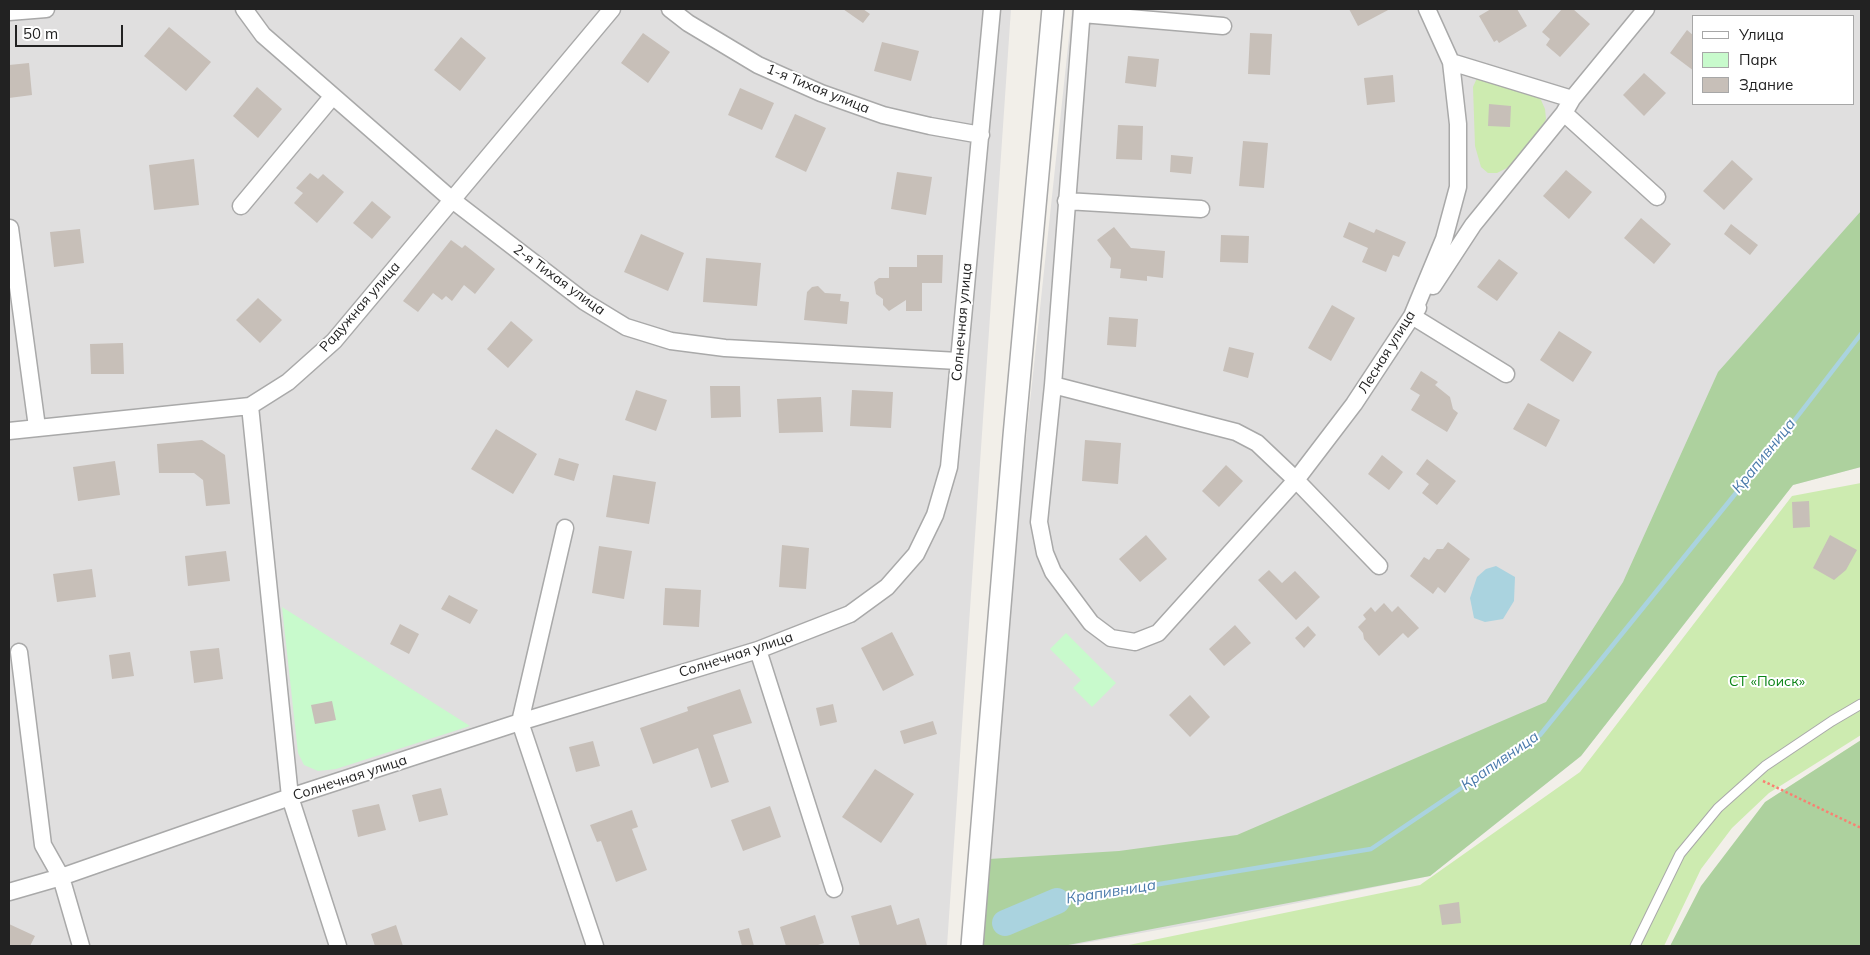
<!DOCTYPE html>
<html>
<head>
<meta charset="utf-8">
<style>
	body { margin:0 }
	#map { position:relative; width:1870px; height:955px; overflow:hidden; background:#f2efe9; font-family:Mulish,sans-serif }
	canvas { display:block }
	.frame { position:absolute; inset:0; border:10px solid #222; pointer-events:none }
	.legend { position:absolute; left:1692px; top:15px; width:162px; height:90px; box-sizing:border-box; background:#fff; border:1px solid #a7a7a7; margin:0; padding:6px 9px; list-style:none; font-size:15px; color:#222 }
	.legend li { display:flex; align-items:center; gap:10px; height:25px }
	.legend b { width:25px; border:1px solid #a7a7a7 }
	.scale { position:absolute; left:15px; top:25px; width:108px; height:22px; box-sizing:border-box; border:2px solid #222; border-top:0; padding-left:6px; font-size:15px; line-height:18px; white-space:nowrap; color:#222; -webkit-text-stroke:4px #fff; paint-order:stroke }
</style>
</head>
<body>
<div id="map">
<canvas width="1870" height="955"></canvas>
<div class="frame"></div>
<ul class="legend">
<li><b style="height:6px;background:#fff"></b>Улица</li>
<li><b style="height:14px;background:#c8facc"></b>Парк</li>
<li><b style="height:14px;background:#c7bfb8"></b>Здание</li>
</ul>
<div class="scale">50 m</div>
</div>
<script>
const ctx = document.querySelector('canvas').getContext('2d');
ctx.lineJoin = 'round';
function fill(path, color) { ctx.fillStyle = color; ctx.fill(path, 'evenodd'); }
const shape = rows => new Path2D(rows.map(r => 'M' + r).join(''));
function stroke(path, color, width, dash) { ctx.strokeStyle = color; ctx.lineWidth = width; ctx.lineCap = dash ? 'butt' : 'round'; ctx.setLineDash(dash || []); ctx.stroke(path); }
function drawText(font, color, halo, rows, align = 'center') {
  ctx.font = font + ' Mulish,sans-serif'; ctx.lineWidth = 4; ctx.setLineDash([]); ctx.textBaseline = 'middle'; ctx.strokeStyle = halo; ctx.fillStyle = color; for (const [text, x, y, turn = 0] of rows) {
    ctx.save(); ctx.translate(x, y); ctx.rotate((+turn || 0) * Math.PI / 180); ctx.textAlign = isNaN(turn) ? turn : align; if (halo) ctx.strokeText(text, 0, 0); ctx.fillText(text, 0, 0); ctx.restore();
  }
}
const residential = shape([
	[9,9,1011,9,947,946,9,946],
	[1072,9,1861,9,1861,467,1793,485,1581,756,1430,876,1214,920,1068,946,983,946,1003,655],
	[1694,16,1854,16,1854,104,1694,104]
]);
const grass = shape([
	[1477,78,1532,92,1541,100,1545,109,1546,119,1538,136,1507,168,1497,173,1488,173,1481,167,1475,146,1473,87],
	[1861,483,1861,735,1769,793,1732,828,1701,869,1664,946,1124,946,1420,885,1580,772,1792,496]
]);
const forest = shape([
	[1861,211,1861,467,1793,485,1581,756,1430,876,1063,946,983,946,989,859,1119,851,1237,835,1546,702,1623,582,1718,372],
	[1861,740,1861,946,1670,946,1701,886,1765,802]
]);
const park = shape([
	[282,607,470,726,336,769,318,771,304,765,298,753],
	[1066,633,1116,683,1092,707,1073,688,1081,680,1050,649]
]);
const water = shape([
	[1496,566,1515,577,1514,601,1503,619,1485,622,1474,618,1470,598,1477,577,1486,569]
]);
const stream = shape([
	[1057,901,1371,849,1540,735,1787,430,1861,334]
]);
const river = shape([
	[1005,923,1057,901]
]);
const building = shape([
	[843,9,863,9,870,14,863,23],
	[1349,9,1390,9,1358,26],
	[1491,9,1517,9,1527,26,1499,43,1497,40,1494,42,1479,16],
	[1562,9,1573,9,1590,24,1560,57,1546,45,1550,39,1542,32],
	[169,27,211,62,186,91,144,56],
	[1687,30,1694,36,1694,71,1670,53],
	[643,33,670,52,648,83,621,63],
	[1250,33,1272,34,1270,75,1248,74],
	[461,37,486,58,460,91,434,70],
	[882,42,919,51,911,81,874,71],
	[1128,56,1159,59,1156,87,1125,83],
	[29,63,32,95,9,98,9,65],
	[1644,73,1666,93,1644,116,1623,95],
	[1393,75,1395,102,1367,105,1364,78],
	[257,87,282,109,258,138,233,116],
	[740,88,774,103,762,130,728,115],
	[1489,104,1511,106,1510,127,1488,126],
	[795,114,826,128,806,172,775,157],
	[1118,125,1143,126,1142,160,1116,159],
	[1243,141,1268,143,1264,188,1239,186],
	[1171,155,1193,157,1191,174,1170,172],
	[194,159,199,205,154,210,149,165],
	[1732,160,1753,179,1724,210,1703,191],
	[1566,170,1592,192,1569,219,1543,196],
	[897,172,932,177,926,215,891,209],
	[310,173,318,179,323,174,344,192,317,223,294,203,303,193,296,188],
	[372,201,391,217,372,239,353,223],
	[1641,218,1671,244,1654,264,1624,238],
	[1349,222,1374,233,1376,229,1406,242,1399,257,1393,255,1386,272,1362,262,1368,248,1343,237],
	[1731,224,1758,245,1750,255,1724,234],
	[1114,227,1131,248,1165,251,1163,278,1147,276,1147,281,1120,278,1121,269,1110,268,1111,258,1097,240],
	[80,229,84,263,54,267,50,232],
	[641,234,684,253,668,291,624,272],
	[1221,235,1249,236,1248,263,1220,262],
	[451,240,462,248,465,245,495,269,475,294,464,285,452,301,446,296,442,300,433,293,418,312,403,301],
	[917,255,943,255,942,283,922,283,922,311,906,311,906,300,889,311,883,305,883,299,876,294,874,282,879,278,889,278,889,267,917,267],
	[706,258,761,263,757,306,703,302],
	[1499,259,1518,273,1497,301,1477,287],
	[818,286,825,293,841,294,840,301,849,302,847,324,804,320,807,292,812,287],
	[258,298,282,320,260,343,236,320],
	[1332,305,1355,318,1331,361,1308,348],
	[1109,317,1138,319,1136,347,1107,345],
	[511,321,533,340,508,368,487,349],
	[1559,331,1592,352,1573,382,1540,360],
	[123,343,124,374,91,374,90,344],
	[1229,347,1254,353,1248,378,1223,371],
	[1421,371,1438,382,1435,385,1450,397,1453,409,1458,413,1447,432,1411,410,1420,395,1410,389],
	[710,386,740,386,741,417,711,418],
	[636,390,667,400,656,431,625,420],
	[852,390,893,392,891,428,850,426],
	[821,397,823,432,779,433,777,399],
	[1528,403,1560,420,1546,447,1513,429],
	[496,429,537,454,513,494,471,469],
	[202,440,225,455,230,504,206,506,203,480,194,473,159,473,157,444],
	[1085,440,1121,443,1118,484,1082,481],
	[1382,455,1403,472,1389,490,1368,474],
	[559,458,579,464,574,481,554,475],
	[1427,459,1456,481,1437,505,1422,493,1429,484,1416,474],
	[115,461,120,495,78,501,73,467],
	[1226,465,1243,481,1219,507,1202,491],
	[613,475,656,482,649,524,606,517],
	[1809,501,1810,527,1793,528,1792,502],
	[1146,535,1167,559,1140,582,1119,559],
	[1830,535,1857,550,1846,570,1834,580,1813,568],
	[1448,542,1470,559,1445,593,1438,587,1433,594,1410,576,1424,557,1429,560,1437,549,1443,549],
	[782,545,809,548,806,589,779,587],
	[599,546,632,551,624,599,592,593],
	[226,551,230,581,188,586,185,556],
	[92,569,96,597,57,602,53,574],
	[1269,570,1282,583,1295,571,1320,597,1296,620,1258,580],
	[665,588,701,590,699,627,663,625],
	[449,595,478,610,470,624,441,609],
	[1384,603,1392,612,1398,606,1419,628,1408,638,1403,633,1379,656,1364,639,1363,633,1358,627,1366,619,1363,615,1371,607,1375,612],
	[400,624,419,634,409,654,390,644],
	[1235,625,1251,643,1224,666,1209,649],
	[1308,626,1316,635,1304,648,1295,638],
	[892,632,914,675,883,691,861,648],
	[219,648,223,679,194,683,190,651],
	[130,652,134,676,112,679,109,655],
	[740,689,752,723,713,735,729,782,711,788,698,748,653,764,640,728,688,711,687,707],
	[1190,695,1210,717,1190,737,1169,715],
	[332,701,336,720,315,724,311,705],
	[833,704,837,722,820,726,816,708],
	[933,721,937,734,904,744,900,731],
	[593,741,600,766,576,772,569,747],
	[875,769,914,794,881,843,842,817],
	[441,788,448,815,419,822,412,795],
	[379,804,386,830,358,837,352,810],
	[770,806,781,837,743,851,731,820],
	[632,810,638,827,632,829,647,870,616,882,601,841,597,842,590,825],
	[1459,902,1461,923,1442,925,1439,905],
	[891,905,897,925,919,918,927,946,860,946,851,916],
	[815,915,824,943,815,946,786,946,780,927],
	[9,924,35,936,30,946,9,946],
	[396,925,403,946,375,946,371,934],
	[749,928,754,946,742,946,738,931]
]);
const path = shape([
	[1763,781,1861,828]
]);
const service = shape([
	[1635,946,1680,854,1718,808,1765,766,1832,721,1861,704]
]);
const minor = shape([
	[244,9,263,35,451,199,585,302,626,327,671,341,725,348,958,361],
	[670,9,688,23,758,65,821,93,883,115,930,126,981,135],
	[1082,9,1053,385,1039,522,1045,553,1053,572,1091,623,1111,638,1135,642,1158,633,1296,480,1354,404,1412,316,1444,239,1458,187,1458,124,1451,62,1427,9],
	[9,12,46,9],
	[1082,14,1223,26],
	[1451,62,1572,99],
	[1564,113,1657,197],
	[1066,201,1201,209],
	[241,206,332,97],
	[10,228,37,427],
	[1433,286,1473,225,1564,113,1572,99,1646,9],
	[1418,308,1412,316,1506,374],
	[1053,385,1236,432,1257,443,1296,480,1379,566],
	[250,406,290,797,338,946],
	[9,431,250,406,288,382,334,341,612,9],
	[565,528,520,722,595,946],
	[758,650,834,889],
	[19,652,43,845,61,877,81,946],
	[9,892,61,877,290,797,520,722,758,650,850,614,887,587,916,554,935,515,949,467,992,9]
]);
const tertiary = shape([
	[972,946,1014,436,1053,9]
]);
const streetNames = [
	["1-я Тихая улица",818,89,22],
	["2-я Тихая улица",559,280,36],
	["Радужная улица",360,307,-49],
	["Солнечная улица",962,322,-85],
	["Лесная улица",1387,352,-58],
	["Солнечная улица",736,655,-18],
	["Солнечная улица",350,778,-18]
];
const parkNames = [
	["СТ «Поиск»",1767,682]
];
const waterNames = [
	["Крапивница",1764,456,-51],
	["Крапивница",1500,761,-35],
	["Крапивница",1111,892,-9]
];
fill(residential, '#e0dfdf');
fill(grass, '#cdebb0');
fill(forest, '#add19e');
fill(park, '#c8facc');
fill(water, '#aad3df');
stroke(stream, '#aad3df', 4.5);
stroke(river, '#aad3df', 26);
fill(building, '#c7bfb8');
stroke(service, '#a9a9a9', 11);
stroke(minor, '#a9a9a9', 19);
stroke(tertiary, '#a9a9a9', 24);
stroke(path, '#fa8072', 2.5, [2.5, 2.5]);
stroke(service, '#fff', 9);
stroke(minor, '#fff', 16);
stroke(tertiary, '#fff', 21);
drawText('14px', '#222', '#fff', streetNames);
drawText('14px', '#0c8416', '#fff', parkNames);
drawText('italic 15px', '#4a7aab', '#fff', waterNames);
</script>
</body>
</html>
